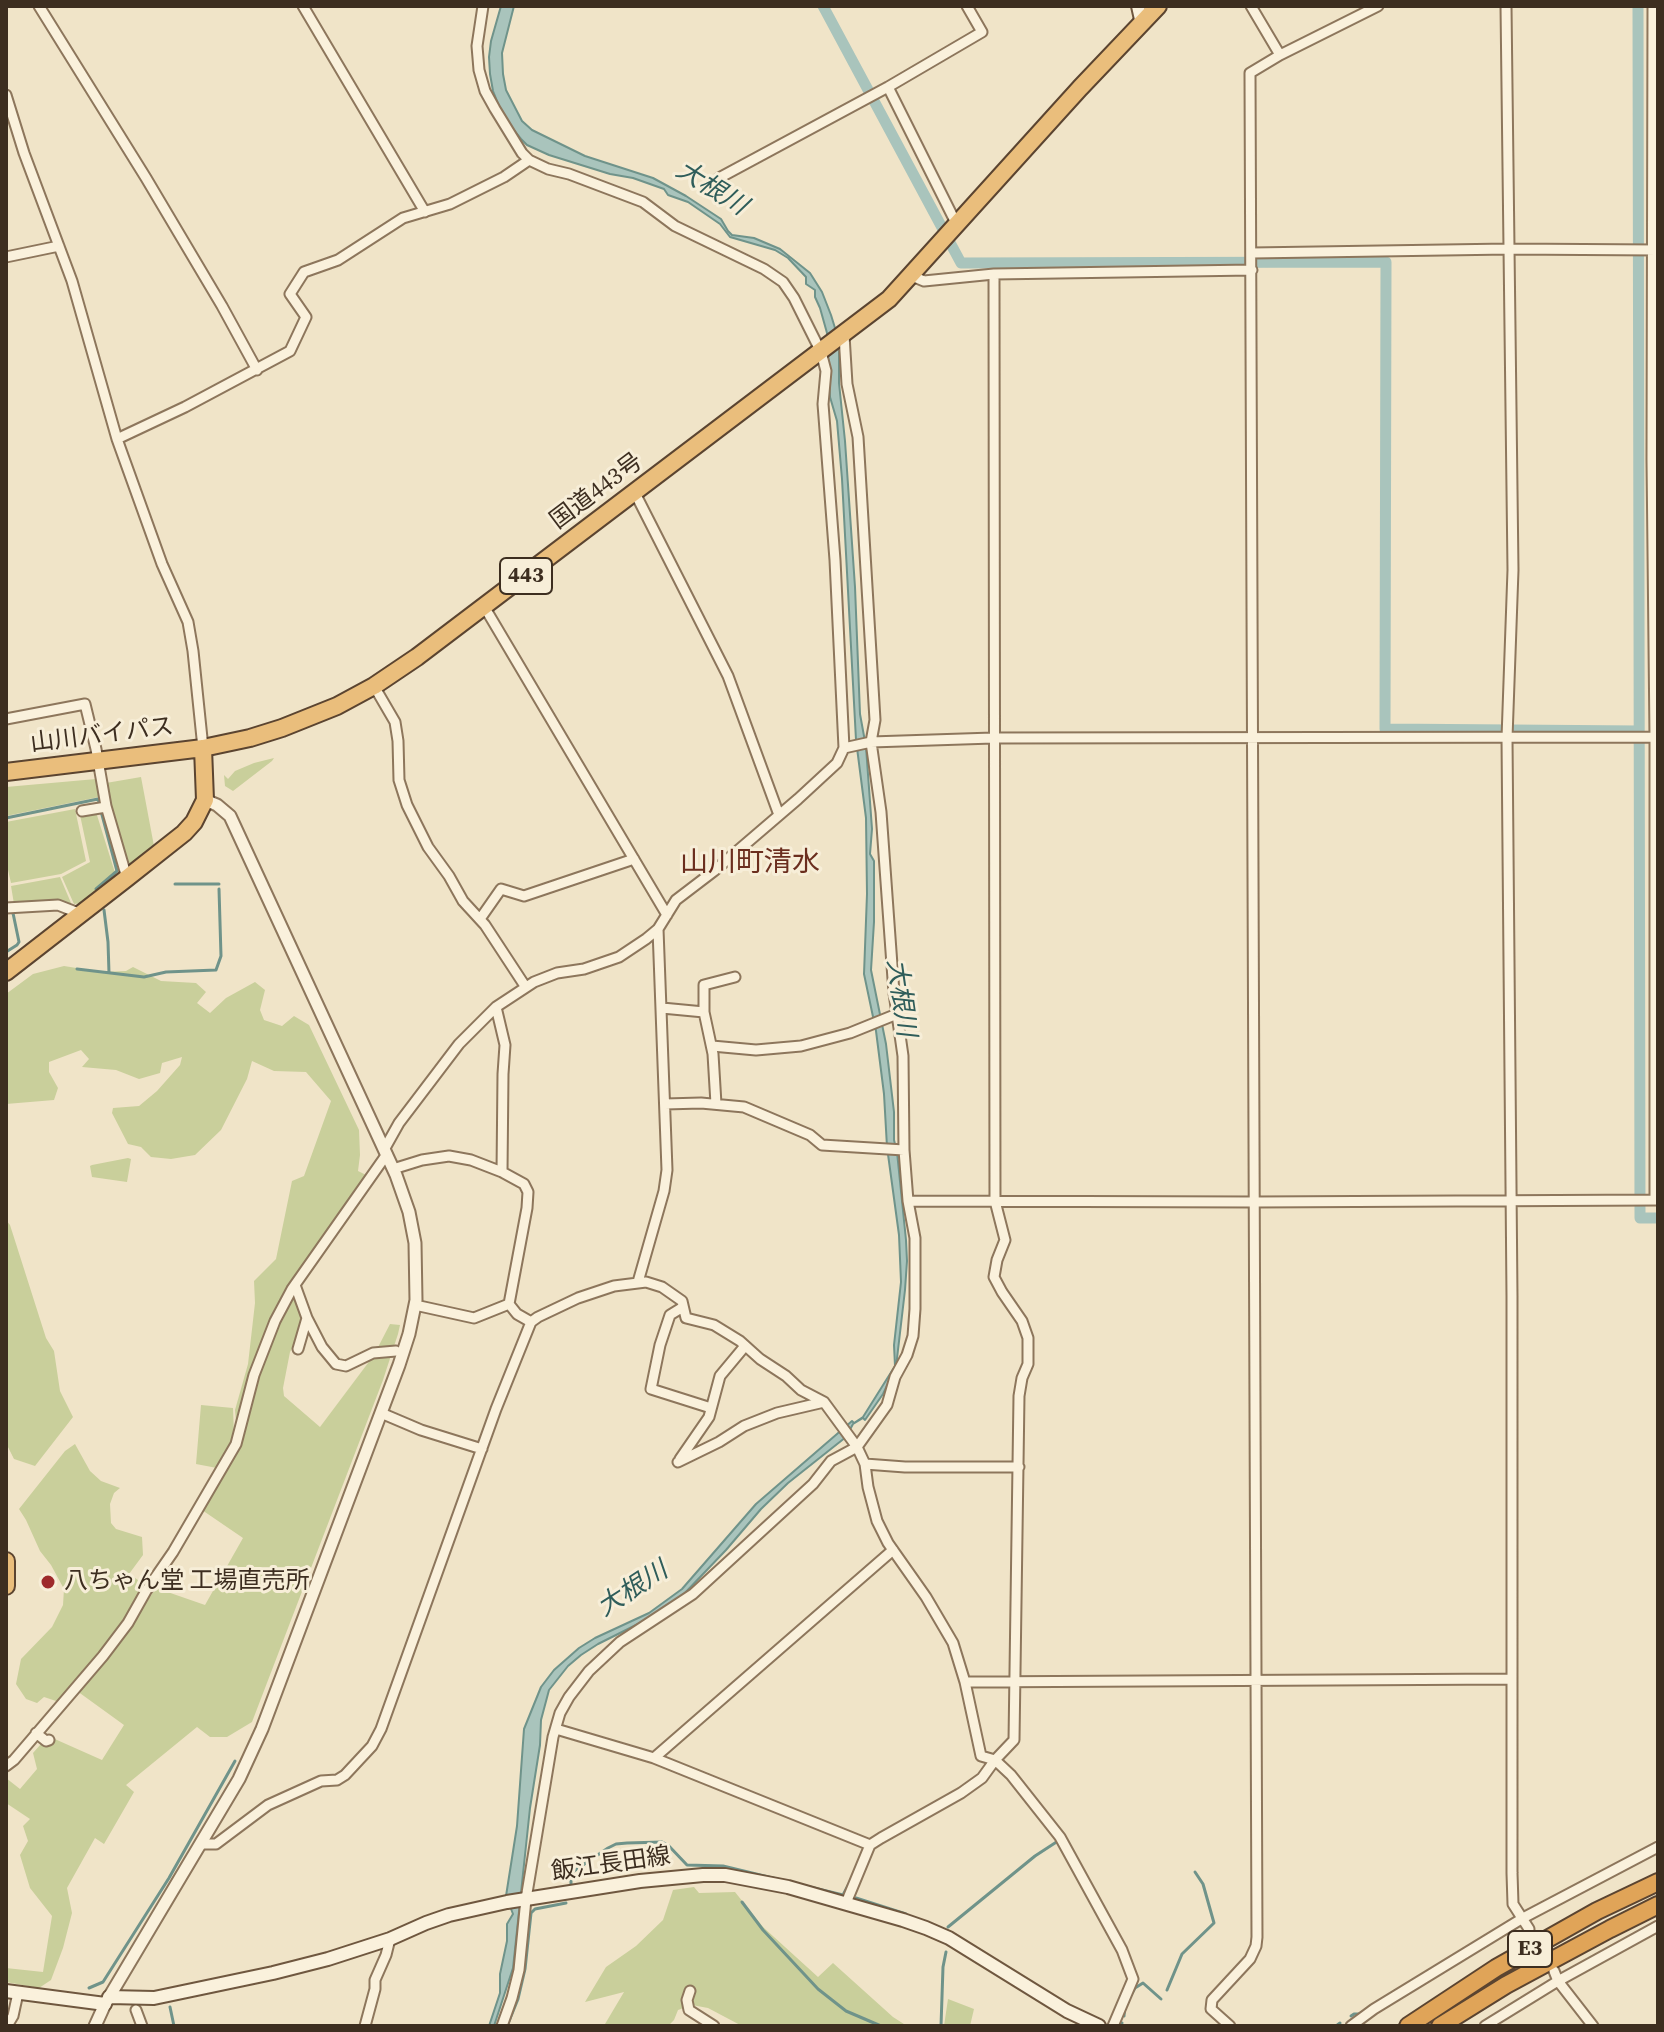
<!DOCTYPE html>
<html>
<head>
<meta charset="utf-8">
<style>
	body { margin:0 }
	#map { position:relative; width:1664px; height:2032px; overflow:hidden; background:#f0e4c8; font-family:"Source Serif 4",serif }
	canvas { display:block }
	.frame { position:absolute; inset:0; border:8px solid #3d2e20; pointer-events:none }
</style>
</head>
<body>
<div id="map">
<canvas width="1664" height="2032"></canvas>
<div class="frame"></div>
</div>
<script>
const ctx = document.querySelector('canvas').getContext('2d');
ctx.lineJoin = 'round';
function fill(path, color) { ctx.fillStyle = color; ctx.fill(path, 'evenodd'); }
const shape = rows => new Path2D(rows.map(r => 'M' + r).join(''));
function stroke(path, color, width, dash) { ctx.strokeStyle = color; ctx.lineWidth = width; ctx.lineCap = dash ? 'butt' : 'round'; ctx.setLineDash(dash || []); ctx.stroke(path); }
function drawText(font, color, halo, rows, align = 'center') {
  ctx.font = font + ' "Source Serif 4","Noto Sans JP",serif'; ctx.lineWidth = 6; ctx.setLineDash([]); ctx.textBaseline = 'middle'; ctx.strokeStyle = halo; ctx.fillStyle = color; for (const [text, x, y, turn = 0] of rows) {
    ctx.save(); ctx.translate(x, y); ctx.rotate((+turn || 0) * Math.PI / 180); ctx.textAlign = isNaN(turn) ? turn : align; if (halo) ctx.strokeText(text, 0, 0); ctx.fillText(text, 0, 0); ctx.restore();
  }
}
const green = shape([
	[274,758,272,761,233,791,225,786,224,775,228,779,235,771,254,763],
	[141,777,154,846,127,867,110,807,106,783],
	[96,779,99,797,6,816,6,787],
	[75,809,86,861,61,874,11,883,6,861,6,822],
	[96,812,116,876,82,903,74,904,62,877,90,862,80,815],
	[60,877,71,903,14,904,11,886],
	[64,966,101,972,126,971,133,967,161,981,196,983,206,992,197,1003,210,1013,226,998,255,982,265,990,260,1010,264,1020,282,1026,294,1016,309,1025,359,1130,360,1155,358,1171,366,1175,291,1286,237,1433,235,1410,248,1364,255,1303,254,1281,276,1259,292,1181,304,1176,331,1101,306,1072,274,1071,252,1061,247,1079,221,1130,195,1155,171,1159,151,1157,141,1147,128,1144,112,1113,113,1108,139,1106,157,1091,180,1065,182,1057,162,1063,160,1073,139,1079,116,1070,82,1067,89,1059,81,1050,49,1062,49,1072,58,1088,54,1100,6,1104,6,994,33,974],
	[128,1158,131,1159,127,1182,92,1177,90,1166,92,1165],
	[6,1220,10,1225,46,1338,54,1351,60,1391,73,1417,35,1466,14,1459,7,1445],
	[294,1293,301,1313,301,1331,290,1352,283,1388,284,1396,320,1427,374,1355,390,1324,400,1325,398,1334,383,1380,252,1722,227,1737,210,1737,197,1727,126,1785,134,1792,104,1844,95,1838,67,1888,72,1913,63,1948,51,1980,39,1988,6,1982,6,1968,43,1972,52,1916,30,1888,20,1855,28,1841,23,1826,30,1819,6,1803,6,1778,20,1789,37,1769,33,1753,48,1736,102,1760,124,1725,77,1691,120,1641,156,1588,205,1605,243,1538,202,1510,242,1440,253,1389,264,1358,276,1328,282,1321],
	[201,1405,233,1408,234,1435,217,1468,196,1464],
	[75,1444,90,1471,101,1481,120,1488,114,1493,110,1504,111,1523,116,1529,142,1537,143,1555,129,1574,147,1586,119,1631,59,1702,44,1697,37,1703,26,1699,16,1684,21,1659,52,1627,63,1605,64,1589,51,1565,40,1551,26,1520,19,1509,65,1451],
	[694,1887,699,1893,735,1892,763,1927,818,1977,833,1963,893,2017,907,2026,742,2026,708,2008,692,2005,678,2010,674,2020,668,2026,607,2026,605,2024,624,1992,585,2002,606,1967,636,1946,663,1920,673,1890],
	[948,1999,974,2009,970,2026,944,2026]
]);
const water = shape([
	[501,6,514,6,502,53,503,74,506,90,522,121,532,130,585,156,653,178,686,196,721,219,728,231,732,235,754,238,780,249,810,273,822,292,831,315,839,341,839,383,845,441,855,587,860,714,866,747,872,829,870,854,874,861,874,922,871,970,886,1044,894,1112,894,1140,897,1152,906,1240,907,1261,905,1290,896,1367,883,1394,865,1420,863,1418,853,1424,846,1437,788,1483,761,1509,726,1550,682,1596,646,1620,598,1644,581,1655,568,1666,549,1690,541,1720,540,1745,530,1808,513,1968,494,2026,489,2026,500,1993,500,1974,507,1941,507,1924,513,1914,506,1896,517,1826,524,1729,541,1687,554,1670,579,1648,595,1638,649,1613,682,1589,756,1504,852,1421,854,1423,863,1417,895,1366,894,1345,901,1282,899,1235,887,1147,884,1094,876,1031,864,974,867,894,866,818,856,740,842,479,837,421,830,397,827,333,820,308,815,297,815,290,806,284,806,277,788,258,775,250,730,237,720,224,688,202,668,195,664,189,633,178,610,174,549,155,527,145,521,139,508,123,499,106,493,91,490,74,489,57,491,41,501,6]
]);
const stream = shape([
	[6,818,98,799,100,805],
	[175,884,219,884],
	[96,889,117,871,101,811],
	[104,910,108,942,109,973],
	[6,952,17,945,19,942,13,913,9,912],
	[77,969,144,977,166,972,216,970,221,956,219,889],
	[571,1885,571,1876,574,1871,608,1848,616,1844,627,1843,662,1842,668,1845,687,1865,723,1866,843,1895,852,1878],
	[856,1898,906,1914],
	[742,1902,763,1930,818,1989,846,2011,881,2026],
	[948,1927,1035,1856,1058,1841],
	[89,1988,103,1982,169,1878,235,1761],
	[1167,1990,1182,1954,1214,1923,1203,1884,1195,1872],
	[1131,1995,1135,1988,1143,1983,1161,1999],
	[170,2007,174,2026],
	[1124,2016,1125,2005],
	[1351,2016,1354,2014,1360,2014,1370,2007],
	[507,2026,518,1999,525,1969,531,1913,535,1909,566,1903],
	[941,2026,943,1967,946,1952],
	[1121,2026,1122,2023],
	[1336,2026,1340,2023]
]);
const canal = shape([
	[823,6,961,263,1386,262,1385,729,1639,731],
	[1638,6,1640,1218,1658,1218]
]);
const minorTunnel = shape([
	[1529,1929,1550,1964]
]);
const minor = shape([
	[39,6,146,178,222,306,257,370],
	[303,6,425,212],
	[1251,6,1280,55],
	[1506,6,1513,570,1507,738,1512,1296,1512,1873,1513,1904,1529,1929],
	[1653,6,1652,459,1655,737,1655,1200],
	[888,87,953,217,959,224],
	[6,95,24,153,72,281,117,439,162,564,188,622,193,651,203,748],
	[719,178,888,87,982,32,967,6],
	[1252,253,1508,249,1658,250],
	[6,257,59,246],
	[912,276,924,281,994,274,1252,270],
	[117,439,185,407,290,351,306,317,290,294,304,272,338,260,403,218,450,204,504,177,529,160],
	[635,493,728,676,779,815],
	[488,613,667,915],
	[374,686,395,722,398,741,399,780,407,805,428,847,449,876,463,901,485,925,525,986],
	[6,719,85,704,96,749,106,806,127,878],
	[844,748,871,742,993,738,1658,737],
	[82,811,106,807],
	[6,908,58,905,81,914],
	[480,919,501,889,524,896,634,859],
	[496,1007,505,1045,503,1074,502,1172],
	[662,1008,704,1012,713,1054,716,1104],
	[704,1012,704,985,735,977],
	[712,1046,756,1050,801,1046,850,1033,897,1014],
	[665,1104,701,1103,744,1107,810,1135,822,1145,904,1150],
	[385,1148,399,1123,459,1044,496,1007,534,982,557,973,584,969,619,957,646,939,658,929,676,900,714,871,798,799,837,763,844,748,835,560,823,404,826,371,821,352,794,298,783,282,764,269,675,226,643,202,569,174,548,169,529,160,522,153,495,109,485,91,479,70,477,46,483,6],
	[393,1169,422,1160,449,1156,471,1160,502,1172,524,1184,528,1192,527,1208,509,1304,517,1314,531,1322],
	[908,1201,1255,1202,1658,1200],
	[638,1282,664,1191,667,1170,658,929],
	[295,1285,307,1318,322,1347,336,1364,346,1366,373,1353,396,1351],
	[415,1305,474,1318,509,1304],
	[683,1307,670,1315,660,1345,651,1389,711,1408],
	[298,1349,307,1318],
	[381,1413,421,1430,482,1449],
	[680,1459,709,1417,720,1376,745,1346],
	[678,1462,719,1442,744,1426,777,1413,824,1402],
	[865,1464,905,1467,1019,1467],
	[965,1682,1512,1679],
	[556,1729,654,1758,870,1845],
	[36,1733,46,1741,49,1740],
	[654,1758,893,1550],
	[6,1766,14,1760,103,1656,128,1623,146,1591,173,1552,236,1444,254,1375,275,1321,292,1289,387,1154],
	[201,1844,216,1844,268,1805,321,1781,337,1780,345,1775,372,1746,381,1729,496,1409,531,1322,538,1317,578,1298,614,1286,646,1282,662,1287,682,1301,686,1318,714,1325,740,1341,760,1359,786,1376,801,1390,824,1402,857,1447,865,1464,868,1487,877,1521,888,1543,926,1597,953,1643,965,1682,981,1756,995,1760,1011,1775,1060,1837,1122,1950,1133,1979,1113,2026],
	[846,1903,870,1845,881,1838,961,1793,982,1778,995,1760,1014,1740,1019,1396,1022,1378,1028,1364,1028,1338,1022,1321,1002,1292,994,1277,997,1260,1005,1240,995,1201,994,274],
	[1554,1971,1558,1981,1593,2026],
	[690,1991,687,2000,689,2010,714,2026],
	[136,2010,142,2026],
	[7,2026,13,2016,18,1993],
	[365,2026,375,1989,375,1980,386,1955,390,1939],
	[502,2026,512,1998,519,1970,526,1899,553,1737,560,1713,569,1697,589,1671,620,1642,693,1594,813,1484,831,1461,857,1447,887,1405,895,1377,907,1355,913,1336,915,1309,915,1238,908,1201,904,1150,903,1056,894,993,881,812,871,742,875,720,858,437,847,384,844,335],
	[1230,2026,1211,2009,1212,2000,1250,1959,1256,1946,1257,1937,1250,73,1280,55,1378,6],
	[1351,2026,1374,2009,1523,1918,1658,1847],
	[1485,2026,1558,1981,1658,1926]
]);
const tertiary = shape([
	[95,2026,105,2004,239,1779,262,1729,399,1365,409,1334,416,1300,415,1243,409,1212,396,1175,230,816,217,805,205,800]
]);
const secondary = shape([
	[1138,6,1142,24],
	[6,1991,105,2004],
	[109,1997,154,1998,273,1973,328,1959,390,1939,426,1923,449,1915,507,1902,640,1881,703,1875,725,1875,788,1887,903,1920,926,1928,949,1938,1067,2011,1099,2026]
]);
const trunk = shape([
	[6,772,203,748,250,738,282,728,337,706,374,686,417,657,889,299,1080,88,1158,6],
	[6,972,127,878,184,833,194,822,205,800,203,748],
	[6,1561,6,1586]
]);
const motorway = shape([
	[1408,2026,1496,1968,1597,1911,1658,1882],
	[1440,2026,1506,1985,1610,1929,1658,1905]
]);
const markers = [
	[48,1582,8,"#9e2a2b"]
];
const shields = [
	[526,576,52],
	[1530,1949,44]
];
const shieldNames = [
	["443",526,576],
	["E3",1530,1949]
];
const streetNames = [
	["国道443号",597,492,-37],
	["山川バイパス",102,736,-7],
	["飯江長田線",611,1865,-8]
];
const poiNames = [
	["八ちゃん堂 工場直売所",64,1582]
];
const waterNames = [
	["大根川",711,189,32],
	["大根川",900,998,82],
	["大根川",633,1590,-33]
];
const quarterNames = [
	["山川町清水",750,864]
];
fill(green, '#c9cf9b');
fill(water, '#a9c4bc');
stroke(water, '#6f938a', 2);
stroke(stream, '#6f938a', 3);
stroke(canal, '#a9c4bc', 11);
stroke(minorTunnel, '#ccc0a6', 9, [9, 4.5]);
stroke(minor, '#8d765c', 13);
stroke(tertiary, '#8d765c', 15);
stroke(secondary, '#6f573f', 16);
stroke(trunk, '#5b4430', 20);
stroke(motorway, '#5b4430', 20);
stroke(minor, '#faf1dc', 9);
stroke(tertiary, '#faf1dc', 11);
stroke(secondary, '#faf1dc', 12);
stroke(trunk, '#eabe7c', 16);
stroke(motorway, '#e0a458', 16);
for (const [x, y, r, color] of markers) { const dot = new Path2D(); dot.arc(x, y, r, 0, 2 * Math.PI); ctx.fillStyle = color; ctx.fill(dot); stroke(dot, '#f7eed8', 3); }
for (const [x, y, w] of shields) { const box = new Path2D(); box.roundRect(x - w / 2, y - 18, w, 36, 6); ctx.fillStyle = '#f7eed8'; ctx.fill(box); stroke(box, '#3d2e20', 2); }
drawText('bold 22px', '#3d2e20', null, shieldNames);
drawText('24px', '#3d2e20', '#f7eed8', streetNames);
drawText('24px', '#3d2e20', '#f7eed8', poiNames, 'left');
drawText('italic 26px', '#2f5d5a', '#f7eed8', waterNames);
drawText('28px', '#6b2e1e', '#f7eed8', quarterNames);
</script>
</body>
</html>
